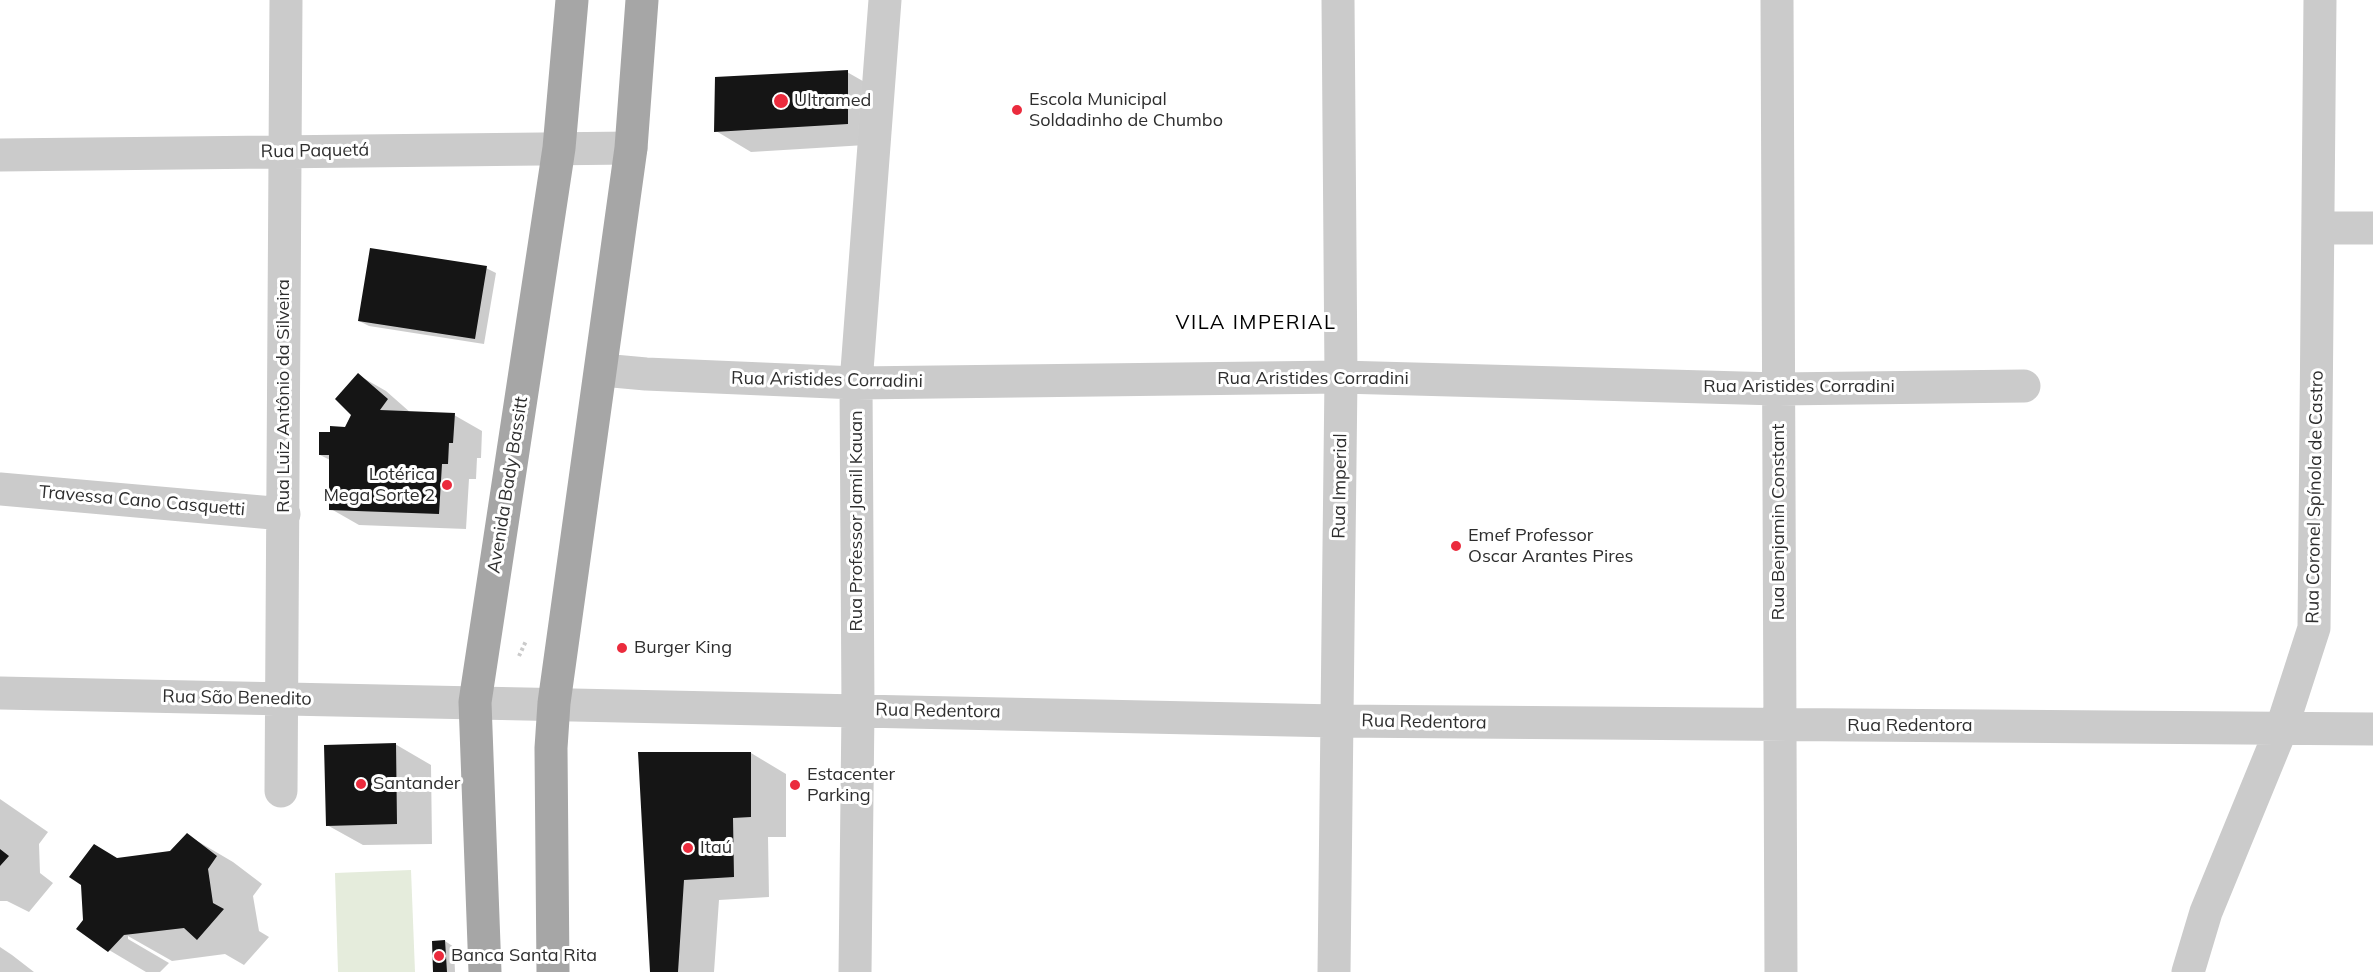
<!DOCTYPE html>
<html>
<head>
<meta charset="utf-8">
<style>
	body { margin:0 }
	canvas { display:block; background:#fff }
</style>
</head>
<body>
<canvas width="2373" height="972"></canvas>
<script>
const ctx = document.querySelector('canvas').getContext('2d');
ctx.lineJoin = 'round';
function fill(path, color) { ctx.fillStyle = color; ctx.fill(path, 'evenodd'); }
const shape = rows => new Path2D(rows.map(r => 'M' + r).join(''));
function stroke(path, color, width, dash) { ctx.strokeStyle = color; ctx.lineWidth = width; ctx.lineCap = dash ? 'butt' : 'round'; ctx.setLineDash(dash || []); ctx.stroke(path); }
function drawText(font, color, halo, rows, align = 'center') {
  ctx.font = font + ' Mulish,sans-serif'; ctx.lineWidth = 6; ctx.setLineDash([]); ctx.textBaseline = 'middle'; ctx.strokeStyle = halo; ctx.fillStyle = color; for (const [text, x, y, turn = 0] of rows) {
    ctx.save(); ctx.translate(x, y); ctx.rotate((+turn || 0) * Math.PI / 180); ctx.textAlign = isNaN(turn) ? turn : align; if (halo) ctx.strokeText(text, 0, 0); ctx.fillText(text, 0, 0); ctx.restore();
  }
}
const green = shape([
	[411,870,415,972,338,972,335,873]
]);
const shadow = shape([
	[847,72,882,92,882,144,751,152,716,131],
	[486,268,496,273,484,344,369,326,359,321],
	[358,375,386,391,411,413,454,415,482,431,481,458,477,458,476,479,469,479,466,529,359,525,331,509,330,460,320,455,332,433,346,428,353,414],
	[395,744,431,765,432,844,363,845,327,825],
	[751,753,786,774,786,837,768,837,769,897,719,900,714,972,652,972,640,754],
	[0,799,48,832,39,844,40,873,53,883,29,912,7,901,0,901],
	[187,835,233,862,262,884,253,896,259,931,269,937,244,965,225,954,172,961,128,936,128,939,169,963,160,972,146,972,109,950,118,860,171,853],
	[445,941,454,947,455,972,435,972],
	[0,947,12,955,34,972,0,972]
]);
const building = shape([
	[848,70,848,124,714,132,715,77],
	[370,248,487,266,475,339,358,321],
	[358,373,388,399,380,410,455,413,453,443,449,443,448,464,442,464,439,514,329,510,329,455,319,455,319,432,330,432,330,426,345,427,351,415,335,399],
	[396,743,397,824,326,826,324,745],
	[638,752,751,752,751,817,733,818,734,877,684,880,678,972,650,972],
	[187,833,217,856,208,869,213,903,224,909,197,940,184,928,124,935,108,952,76,929,83,920,81,885,69,877,94,844,117,858,170,851],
	[0,849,9,856,0,866],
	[445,940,447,972,433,972,432,941]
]);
const path = shape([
	[519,656,526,641]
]);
const street = shape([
	[1777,0,1781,972],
	[0,155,631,148],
	[2318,228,2373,228],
	[602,370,646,374,856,383,1341,377,1778,389,2024,386],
	[0,489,284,514],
	[0,693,1337,721,2373,729],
	[281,791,286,0],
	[855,972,858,709,856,383,885,0],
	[1334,972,1341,377,1338,0],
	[2188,972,2206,912,2282,727,2314,628,2320,0]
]);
const primary = shape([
	[485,972,475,702,559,148,572,0],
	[553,972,551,748,554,703,631,148,642,0]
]);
const markers = [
	[781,101,8,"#eb2b3d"],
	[1017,110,6,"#eb2b3d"],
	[447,485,6,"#eb2b3d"],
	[1456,546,6,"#eb2b3d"],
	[622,648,6,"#eb2b3d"],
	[361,784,6,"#eb2b3d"],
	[795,785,6,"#eb2b3d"],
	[688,848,6,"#eb2b3d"],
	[439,956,6,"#eb2b3d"]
];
const poiNames = [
	["Escola Municipal",1029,100],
	["Soldadinho de Chumbo",1029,121],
	["Ultramed",794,101],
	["Lotérica",435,475,"right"],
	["Mega Sorte 2",435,496,"right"],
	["Emef Professor",1468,536],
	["Oscar Arantes Pires",1468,557],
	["Burger King",634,648],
	["Estacenter",807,775],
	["Parking",807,796],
	["Santander",373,784],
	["Itaú",700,848],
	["Banca Santa Rita",451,956]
];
const streetNames = [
	["Rua Paquetá",315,151,-1],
	["Rua Aristides Corradini",1313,379],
	["Rua Aristides Corradini",827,380,1],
	["Rua Aristides Corradini",1799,387],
	["Rua Luiz Antônio da Silveira",284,396,-90],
	["Avenida Bady Bassitt",508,485,-81],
	["Rua Imperial",1340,486,-89],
	["Rua Coronel Spínola de Castro",2315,497,-89],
	["Travessa Cano Casquetti",142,501,5],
	["Rua Professor Jamil Kauan",857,521,-90],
	["Rua Benjamin Constant",1779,522,-90],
	["Rua São Benedito",237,698,1],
	["Rua Redentora",938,711,1],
	["Rua Redentora",1424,722,1],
	["Rua Redentora",1910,726]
];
const neighbourhoodNames = [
	["VILA IMPERIAL",1256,323]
];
fill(green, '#e5ecdc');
fill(shadow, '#0003');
fill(building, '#151515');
stroke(path, '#cbcbcb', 4, [3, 3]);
stroke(street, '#cbcbcb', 33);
stroke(primary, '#a6a6a6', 33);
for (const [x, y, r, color] of markers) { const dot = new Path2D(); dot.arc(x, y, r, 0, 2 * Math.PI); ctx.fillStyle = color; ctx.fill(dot); stroke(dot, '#fff', 2); }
drawText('18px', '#2e2e2e', '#fff', poiNames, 'left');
drawText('18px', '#2e2e2e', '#fff', streetNames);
ctx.letterSpacing = '1.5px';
drawText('20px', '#000', '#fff', neighbourhoodNames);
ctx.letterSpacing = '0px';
</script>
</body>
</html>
